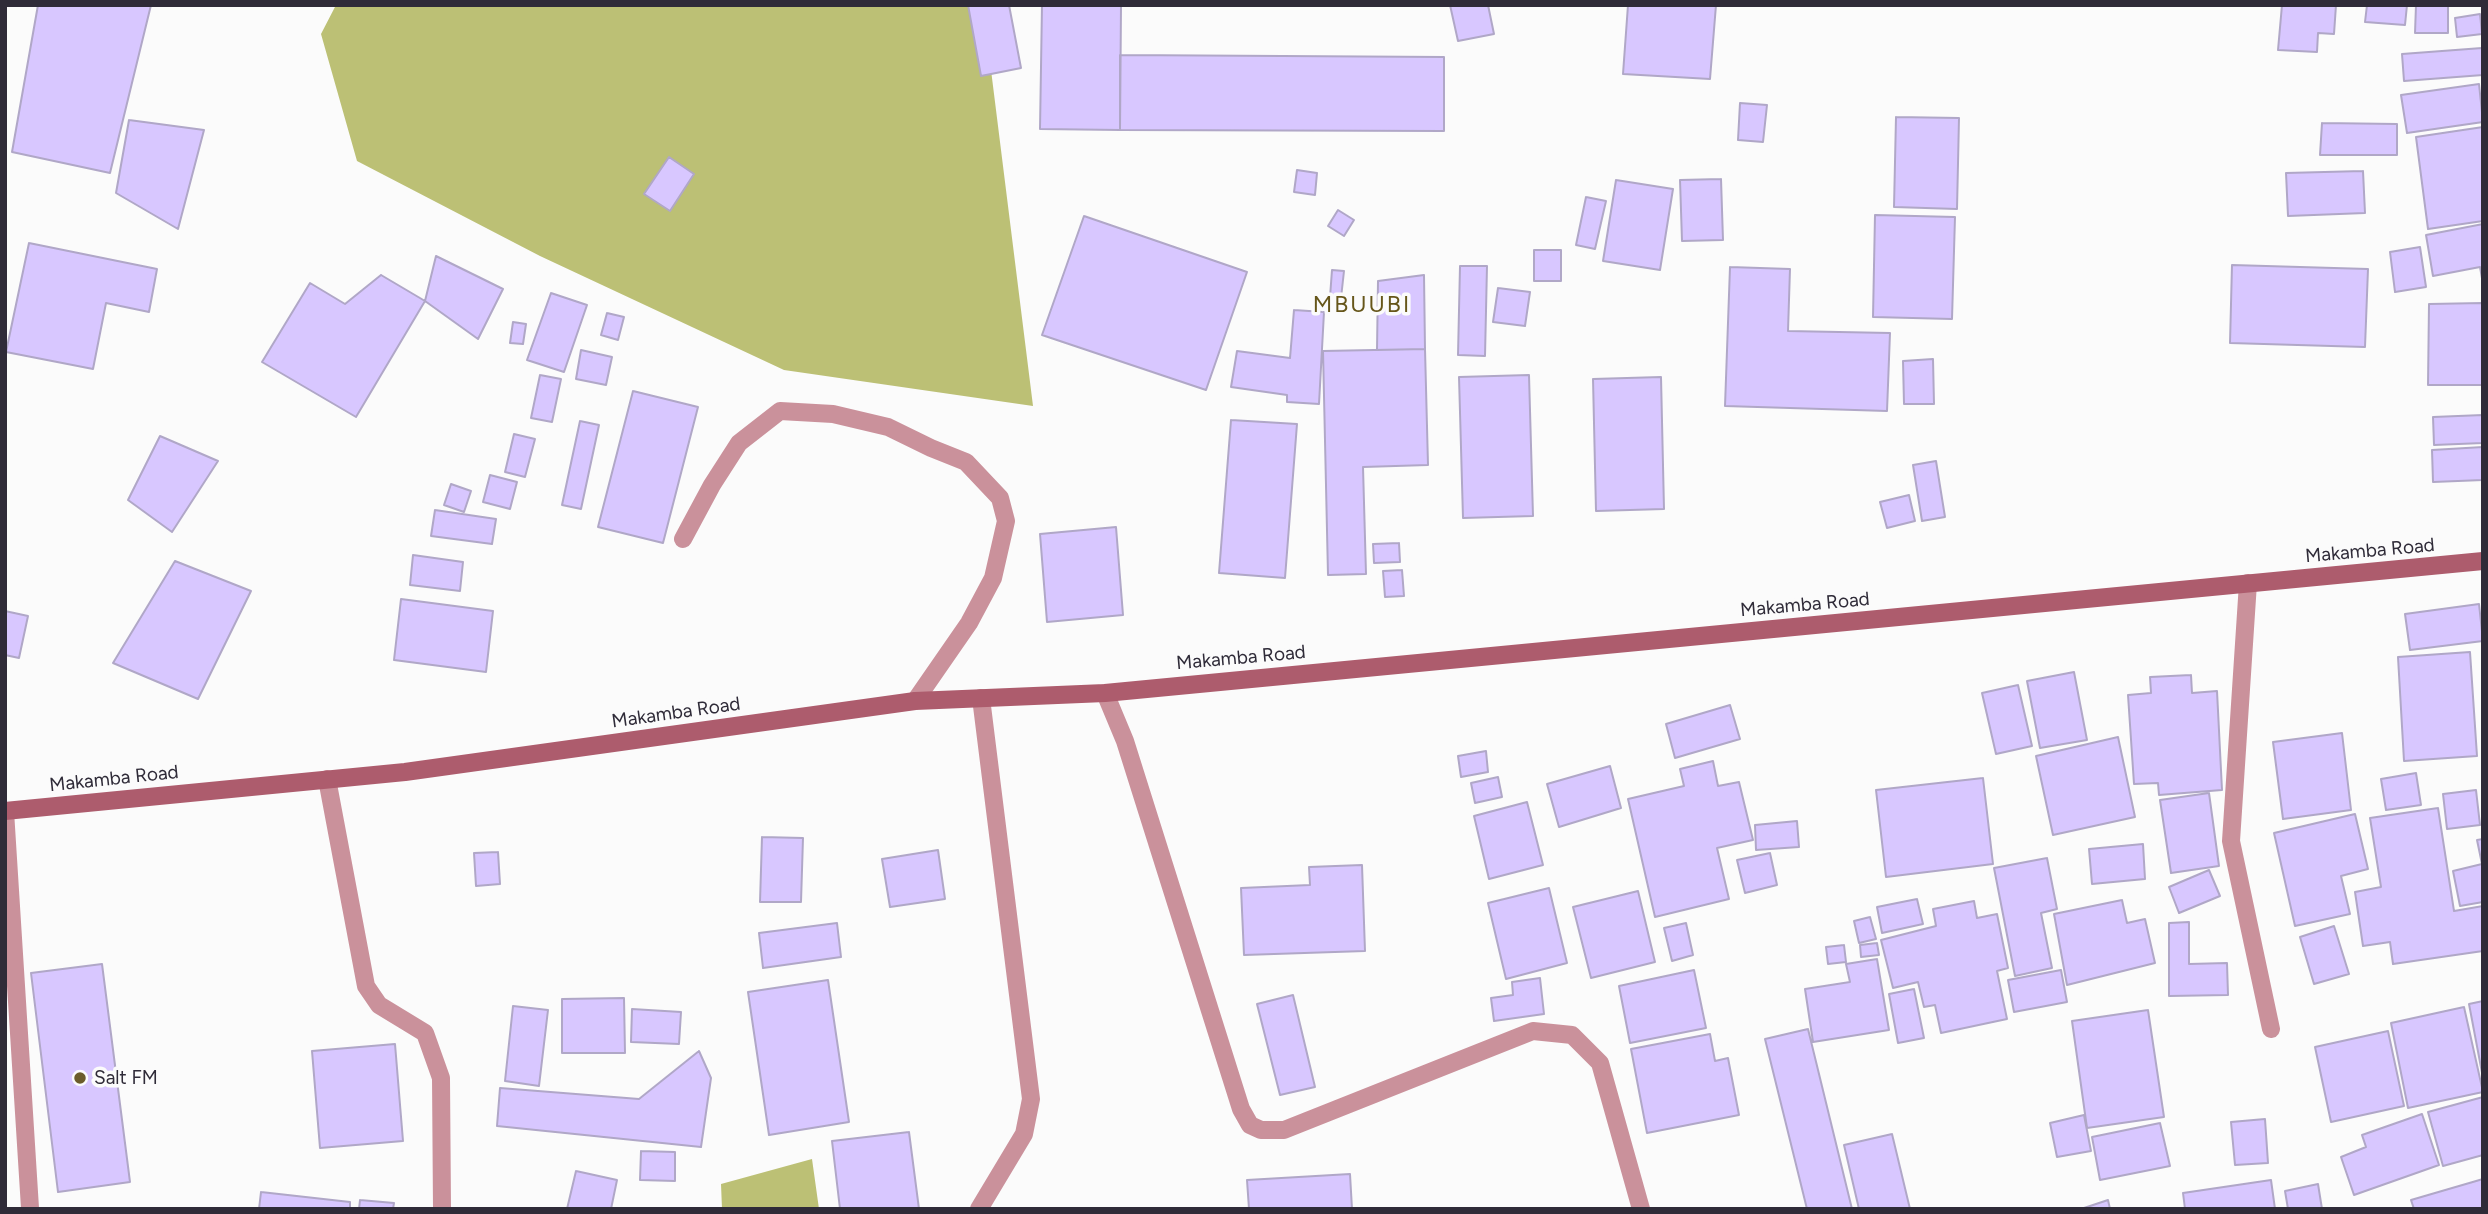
<!DOCTYPE html>
<html>
<head>
<meta charset="utf-8">
<style>
	body { margin:0 }
	#map { position:relative; width:2488px; height:1214px; overflow:hidden; background:#fbfbfb; font-family:Figtree,sans-serif }
	canvas { display:block }
	.frame { position:absolute; inset:0; border:7px solid #2f2b38; pointer-events:none }
</style>
</head>
<body>
<div id="map">
<canvas width="2488" height="1214"></canvas>
<div class="frame"></div>
</div>
<script>
const ctx = document.querySelector('canvas').getContext('2d');
ctx.lineJoin = 'round';
function fill(path, color) { ctx.fillStyle = color; ctx.fill(path, 'evenodd'); }
const shape = rows => new Path2D(rows.map(r => 'M' + r).join(''));
function stroke(path, color, width, dash) { ctx.strokeStyle = color; ctx.lineWidth = width; ctx.lineCap = dash ? 'butt' : 'round'; ctx.setLineDash(dash || []); ctx.stroke(path); }
function drawText(font, color, halo, rows, align = 'center') {
  ctx.font = font + ' Figtree,sans-serif'; ctx.lineWidth = 7; ctx.setLineDash([]); ctx.textBaseline = 'middle'; ctx.strokeStyle = halo; ctx.fillStyle = color; for (const [text, x, y, turn = 0] of rows) {
    ctx.save(); ctx.translate(x, y); ctx.rotate((+turn || 0) * Math.PI / 180); ctx.textAlign = isNaN(turn) ? turn : align; if (halo) ctx.strokeText(text, 0, 0); ctx.fillText(text, 0, 0); ctx.restore();
  }
}
const forest = shape([
	[336,5,978,5,990,62,1033,406,784,370,540,256,357,161,321,34],
	[812,1159,819,1209,722,1209,721,1184]
]);
const building = shape([
	[38,5,151,5,110,173,12,152,38,5],
	[968,5,1009,5,1021,68,981,76,968,5],
	[1042,5,1121,5,1120,130,1040,129,1042,5],
	[1450,5,1488,5,1494,34,1458,41,1450,5],
	[1628,5,1716,5,1710,79,1623,74,1628,5],
	[2282,5,2336,5,2334,34,2318,33,2317,52,2278,50,2282,5],
	[2367,5,2407,5,2405,25,2365,22,2367,5],
	[2416,5,2448,5,2448,33,2415,33,2416,5],
	[2480,14,2482,34,2457,37,2455,18,2480,14],
	[2482,48,2483,75,2404,81,2402,54,2482,48],
	[1120,55,1444,57,1444,131,1120,130,1120,55],
	[2479,84,2483,122,2407,133,2401,95,2479,84],
	[1740,103,1767,105,1763,142,1738,140,1740,103],
	[1896,117,1959,118,1957,209,1894,207,1896,117],
	[129,120,204,130,178,229,116,193,129,120],
	[2322,123,2397,124,2397,155,2320,155,2322,123],
	[2483,127,2483,221,2428,229,2416,137,2483,127],
	[669,157,694,174,670,211,644,194,669,157],
	[1297,170,1317,173,1315,195,1294,192,1297,170],
	[2363,171,2365,213,2288,216,2286,173,2363,171],
	[1721,179,1723,240,1682,241,1680,180,1721,179],
	[1616,180,1673,189,1660,270,1603,261,1616,180],
	[1586,197,1606,201,1595,249,1576,245,1586,197],
	[1338,210,1354,220,1344,236,1328,226,1338,210],
	[1875,215,1955,217,1952,319,1873,317,1875,215],
	[1084,216,1247,272,1206,390,1042,335,1084,216],
	[2483,224,2483,284,2480,267,2433,276,2426,235,2483,224],
	[29,243,157,269,149,312,106,303,93,369,6,352,29,243],
	[2420,247,2426,287,2395,292,2390,252,2420,247],
	[1534,250,1561,250,1561,281,1534,281,1534,250],
	[436,256,503,289,478,339,425,301,436,256],
	[2232,265,2368,269,2365,347,2230,343,2232,265],
	[1460,266,1487,266,1485,356,1458,355,1460,266],
	[1730,267,1790,269,1788,331,1890,333,1887,411,1725,406,1730,267],
	[1332,270,1344,271,1341,298,1330,297,1332,270],
	[381,275,425,301,356,417,262,362,310,283,345,304,381,275],
	[1424,275,1425,349,1377,350,1378,281,1424,275],
	[1498,288,1530,292,1525,326,1493,322,1498,288],
	[551,293,587,305,564,372,527,360,551,293],
	[2483,303,2483,385,2428,385,2429,304,2483,303],
	[1294,310,1324,312,1319,404,1287,402,1287,395,1231,387,1237,351,1290,358,1294,310],
	[607,313,624,317,618,340,601,335,607,313],
	[513,322,526,324,523,344,510,343,513,322],
	[1425,349,1428,465,1363,467,1366,574,1328,575,1323,351,1425,349],
	[581,350,612,357,606,385,576,379,581,350],
	[1933,359,1934,404,1904,404,1903,361,1933,359],
	[540,375,561,379,552,422,531,418,540,375],
	[1529,375,1533,516,1463,518,1459,377,1529,375],
	[1661,377,1664,509,1596,511,1593,379,1661,377],
	[633,391,698,407,663,543,598,527,633,391],
	[2483,415,2483,443,2434,445,2433,417,2483,415],
	[1231,420,1297,424,1285,578,1219,573,1231,420],
	[580,421,599,425,581,509,562,505,580,421],
	[514,434,535,439,525,477,505,472,514,434],
	[160,436,218,461,172,532,128,500,160,436],
	[2483,447,2483,480,2433,482,2432,450,2483,447],
	[1936,461,1945,517,1922,521,1913,465,1936,461],
	[490,475,517,482,510,509,483,502,490,475],
	[451,484,471,491,464,512,444,505,451,484],
	[1909,495,1915,521,1887,528,1880,502,1909,495],
	[435,510,496,519,492,544,431,536,435,510],
	[1116,527,1123,615,1047,622,1040,534,1116,527],
	[1399,543,1400,562,1374,563,1373,544,1399,543],
	[413,555,463,562,460,591,410,585,413,555],
	[175,561,251,591,198,699,113,663,175,561],
	[1402,570,1404,596,1385,597,1383,571,1402,570],
	[401,599,493,611,486,672,394,660,401,599],
	[2479,604,2483,641,2410,650,2405,614,2479,604],
	[5,611,28,616,19,658,5,655,5,611],
	[2470,652,2477,756,2404,761,2398,657,2470,652],
	[2074,672,2087,740,2040,748,2027,681,2074,672],
	[2191,675,2192,693,2217,691,2222,790,2159,795,2158,783,2134,784,2128,695,2151,693,2150,677,2191,675],
	[2018,685,2032,746,1996,754,1982,693,2018,685],
	[1730,705,1740,739,1675,758,1666,724,1730,705],
	[2342,733,2351,810,2283,819,2273,742,2342,733],
	[2118,737,2135,817,2053,835,2036,756,2118,737],
	[1486,751,1488,772,1461,777,1458,756,1486,751],
	[1713,761,1718,786,1739,782,1753,840,1717,848,1729,899,1655,917,1628,799,1684,786,1680,769,1713,761],
	[1610,766,1621,808,1559,827,1547,784,1610,766],
	[2416,773,2421,805,2386,810,2381,779,2416,773],
	[1498,777,1502,797,1475,803,1471,783,1498,777],
	[1983,778,1993,864,1886,877,1876,790,1983,778],
	[2476,790,2480,825,2447,829,2443,794,2476,790],
	[2209,793,2219,866,2171,873,2160,800,2209,793],
	[1527,802,1543,865,1489,879,1474,816,1527,802],
	[2438,808,2454,911,2483,906,2483,951,2393,964,2390,942,2363,946,2355,892,2381,887,2370,818,2438,808],
	[2355,814,2368,869,2341,876,2350,914,2295,926,2274,833,2355,814],
	[1797,821,1799,847,1756,850,1755,825,1797,821],
	[762,837,803,838,801,902,760,902,762,837],
	[2483,839,2483,902,2460,906,2453,871,2482,864,2477,840,2483,839],
	[2143,844,2145,879,2092,884,2089,849,2143,844],
	[938,850,945,899,890,907,882,859,938,850],
	[498,852,500,884,476,886,474,853,498,852],
	[1770,853,1777,885,1745,893,1737,860,1770,853],
	[2047,858,2057,909,2041,913,2052,968,2015,976,1994,868,2047,858],
	[1362,865,1365,951,1244,955,1241,888,1310,885,1309,867,1362,865],
	[2209,870,2220,896,2179,913,2169,887,2209,870],
	[1549,888,1567,963,1506,979,1488,903,1549,888],
	[1638,891,1655,962,1591,978,1573,907,1638,891],
	[1917,899,1923,924,1882,933,1877,907,1917,899],
	[2122,900,2127,923,2145,919,2155,963,2067,985,2054,914,2122,900],
	[1974,901,1977,918,1997,914,2008,968,1997,971,2007,1019,1941,1033,1935,1005,1924,1007,1918,982,1893,988,1881,940,1936,926,1933,909,1974,901],
	[1870,917,1876,939,1859,943,1854,921,1870,917],
	[2189,922,2189,964,2227,963,2228,995,2169,996,2169,923,2189,922],
	[837,923,841,957,763,968,759,933,837,923],
	[1686,923,1693,955,1672,961,1664,928,1686,923],
	[2334,926,2349,974,2314,984,2300,937,2334,926],
	[1877,943,1879,955,1861,957,1860,945,1877,943],
	[1844,945,1846,962,1828,964,1826,947,1844,945],
	[1877,959,1889,1030,1813,1042,1805,989,1850,982,1846,964,1877,959],
	[102,964,130,1182,58,1192,31,973,102,964],
	[1694,970,1706,1028,1630,1043,1619,986,1694,970],
	[2061,970,2067,1002,2014,1012,2008,980,2061,970],
	[1540,978,1544,1014,1494,1021,1491,998,1513,995,1512,982,1540,978],
	[828,980,849,1122,769,1135,748,992,828,980],
	[1914,989,1924,1038,1898,1043,1889,994,1914,989],
	[1293,995,1315,1087,1280,1095,1257,1004,1293,995],
	[624,998,625,1053,562,1053,562,999,624,998],
	[2483,1001,2483,1078,2469,1004,2483,1001],
	[513,1006,548,1010,539,1086,505,1081,513,1006],
	[2464,1007,2483,1092,2408,1108,2391,1023,2464,1007],
	[632,1009,681,1012,679,1044,631,1042,632,1009],
	[2148,1010,2164,1117,2087,1128,2072,1021,2148,1010],
	[1808,1029,1852,1209,1807,1209,1765,1039,1808,1029],
	[2388,1031,2404,1106,2331,1122,2315,1047,2388,1031],
	[1710,1034,1715,1061,1728,1058,1739,1115,1647,1133,1631,1049,1710,1034],
	[395,1044,403,1141,320,1148,312,1051,395,1044],
	[699,1051,711,1078,701,1147,497,1126,500,1088,639,1099,699,1051],
	[2483,1097,2483,1155,2443,1166,2428,1112,2483,1097],
	[2422,1114,2439,1165,2354,1195,2341,1157,2366,1147,2362,1135,2422,1114],
	[2084,1115,2091,1151,2057,1157,2050,1123,2084,1115],
	[2265,1119,2268,1163,2235,1165,2231,1122,2265,1119],
	[2160,1123,2170,1166,2100,1180,2092,1137,2160,1123],
	[909,1132,919,1209,840,1209,832,1141,909,1132],
	[1892,1134,1910,1209,1859,1209,1844,1145,1892,1134],
	[641,1151,675,1152,675,1181,640,1180,641,1151],
	[576,1171,617,1180,611,1209,567,1209,576,1171],
	[1350,1174,1352,1209,1249,1209,1247,1180,1350,1174],
	[2483,1179,2483,1209,2414,1209,2411,1200,2483,1179],
	[2271,1180,2275,1209,2185,1209,2183,1193,2271,1180],
	[2318,1184,2322,1209,2288,1209,2285,1191,2318,1184],
	[261,1192,350,1202,350,1209,259,1209,261,1192],
	[360,1200,394,1203,393,1209,359,1209,360,1200],
	[2108,1200,2110,1209,2081,1209,2108,1200]
]);
const lane = shape([
	[5,811,30,1208]
]);
const street = shape([
	[683,539,712,485,739,443,780,411,833,414,888,427,931,448,966,462,1000,498,1006,521,993,578,969,623,915,701],
	[2248,583,2231,841,2271,1029],
	[1105,693,1125,741,1241,1109,1250,1125,1261,1130,1284,1130,1533,1031,1572,1035,1600,1063,1641,1209],
	[327,779,366,986,379,1005,425,1033,441,1078,442,1209],
	[979,1209,1024,1134,1031,1099,981,698]
]);
const secondary = shape([
	[5,811,405,772,915,701,1105,693,2483,561]
]);
const markers = [
	[80,1078,7,"#6b5c2a"]
];
const streetNames = [
	["Makamba Road",2370,551,-5],
	["Makamba Road",1805,605,-5],
	["Makamba Road",1241,658,-5],
	["Makamba Road",676,713,-8],
	["Makamba Road",114,779,-6]
];
const poiNames = [
	["Salt FM",94,1078]
];
const quarterNames = [
	["MBUUBI",1362,305]
];
fill(forest, '#bcc075');
fill(building, '#d8c7ff');
stroke(building, '#b0a7c7', 2);
stroke(lane, '#ca919b', 18);
stroke(street, '#ca919b', 18);
stroke(secondary, '#ad5c6d', 18);
for (const [x, y, r, color] of markers) { const dot = new Path2D(); dot.arc(x, y, r, 0, 2 * Math.PI); ctx.fillStyle = color; ctx.fill(dot); stroke(dot, '#fbfbfb', 2.5); }
drawText('19px', '#2f2b38', '#fbfbfb', streetNames);
drawText('19px', '#2f2b38', '#fbfbfb', poiNames, 'left');
ctx.letterSpacing = '2px';
drawText('23px', '#66561a', '#fbfbfb', quarterNames);
ctx.letterSpacing = '0px';
</script>
</body>
</html>
